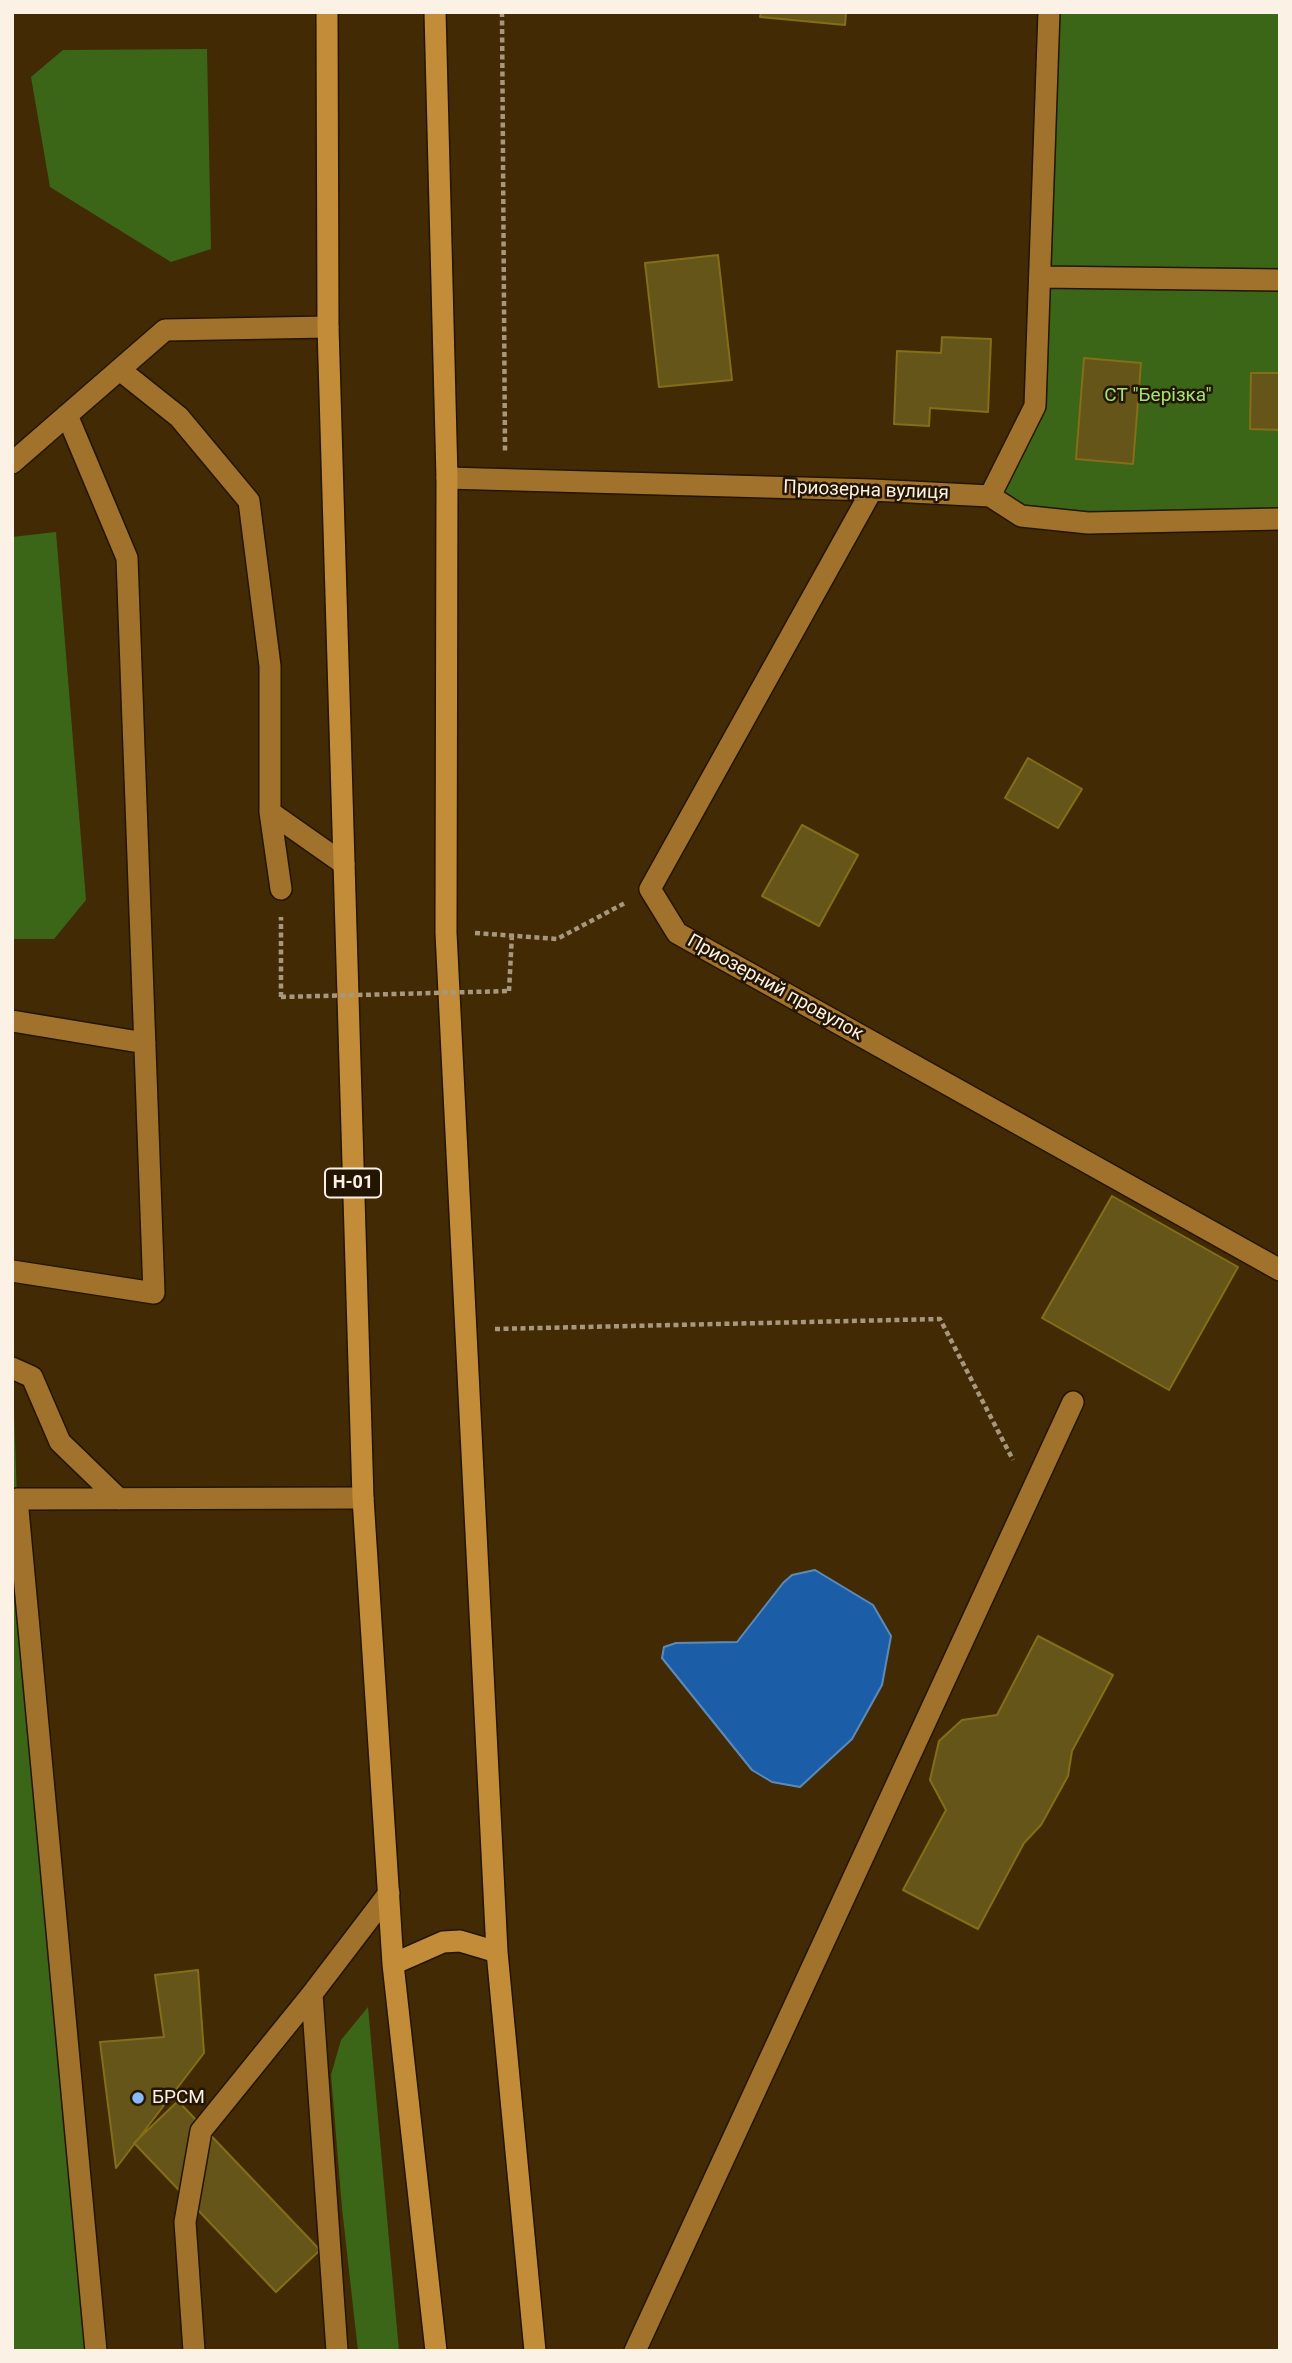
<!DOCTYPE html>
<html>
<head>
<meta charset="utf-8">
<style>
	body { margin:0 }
	#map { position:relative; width:1292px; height:2363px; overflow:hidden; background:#422b04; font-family:Roboto,sans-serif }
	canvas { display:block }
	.frame { position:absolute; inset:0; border:14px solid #fbf1e4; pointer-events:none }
</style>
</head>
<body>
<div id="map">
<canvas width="1292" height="2363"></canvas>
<div class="frame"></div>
</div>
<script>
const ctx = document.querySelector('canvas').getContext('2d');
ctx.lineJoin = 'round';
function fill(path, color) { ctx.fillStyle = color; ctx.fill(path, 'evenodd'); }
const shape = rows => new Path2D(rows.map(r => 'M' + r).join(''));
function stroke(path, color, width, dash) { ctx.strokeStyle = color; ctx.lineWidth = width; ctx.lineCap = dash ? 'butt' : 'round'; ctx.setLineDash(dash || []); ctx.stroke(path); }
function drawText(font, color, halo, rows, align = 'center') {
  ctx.font = font + ' Roboto,sans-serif'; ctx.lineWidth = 5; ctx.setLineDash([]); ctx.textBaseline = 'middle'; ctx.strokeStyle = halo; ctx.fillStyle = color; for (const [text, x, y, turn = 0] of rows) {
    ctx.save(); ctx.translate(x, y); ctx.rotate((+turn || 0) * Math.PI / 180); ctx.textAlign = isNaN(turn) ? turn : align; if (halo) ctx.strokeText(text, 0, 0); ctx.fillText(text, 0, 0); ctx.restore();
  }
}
const green = shape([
	[1049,12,1280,12,1280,521,1021,516,990,496,1035,406],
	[207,49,211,249,171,262,50,187,31,77,63,50],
	[56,532,86,900,54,939,12,939,12,537],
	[12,1352,17,1499,96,2351,12,2351],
	[368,2007,399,2351,358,2351,342,2208,331,2075,341,2040]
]);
const water = shape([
	[815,1570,873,1605,891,1636,882,1685,852,1739,800,1787,772,1782,752,1770,662,1658,664,1647,676,1643,737,1642,783,1583,792,1575,815,1570]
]);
const building = shape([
	[761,12,846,12,845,25,760,17,761,12],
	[718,255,732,380,659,387,645,263,718,255],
	[942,337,991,339,988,412,930,408,929,426,894,424,897,351,941,353,942,337],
	[1084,358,1141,363,1133,464,1076,459,1084,358],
	[1251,373,1280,373,1280,430,1250,429,1251,373],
	[1028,758,1082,789,1058,828,1005,798,1028,758],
	[802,825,858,855,819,926,762,896,802,825],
	[1112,1196,1238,1267,1169,1390,1042,1318,1112,1196],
	[1038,1636,1113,1675,1072,1751,1068,1776,1041,1825,1024,1843,978,1929,903,1890,946,1810,930,1780,939,1741,962,1720,997,1715,1038,1636],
	[198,1970,204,2053,116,2168,100,2042,164,2037,155,1975,198,1970],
	[178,2101,320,2250,276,2292,134,2143,178,2101]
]);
const path = shape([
	[502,12,505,451],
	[475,933,557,939,625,903],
	[509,991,512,934],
	[281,997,281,917],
	[495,1329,940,1319,1013,1460]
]);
const minor = shape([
	[1040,277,1280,280],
	[120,370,179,417,249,501,270,666,270,812,281,889],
	[12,463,165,330,328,327],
	[447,478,872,490,990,496,1021,516,1088,523,1280,519],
	[872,490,650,889,677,933,1280,1270],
	[990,496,1035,406,1049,12],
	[270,812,344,864],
	[12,1021,145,1043],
	[12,1271,154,1293,127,558,67,415],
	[12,1368,32,1377,60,1442,119,1499],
	[312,1994,337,2351],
	[96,2351,17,1499,363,1498],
	[194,2351,185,2222,201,2131,312,1994,389,1893],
	[635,2351,1073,1402]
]);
const major = shape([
	[327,12,328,327,363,1498,393,1964,436,2351],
	[435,12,447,478,446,933,497,1952,535,2351],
	[393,1964,443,1942,460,1941,497,1952]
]);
const pathBridge = shape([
	[281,997,509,991]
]);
const markers = [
	[138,2098,7,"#87bbfb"]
];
const shields = [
	[353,1183,56]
];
const shieldNames = [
	["Н-01",353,1183]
];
const parkNames = [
	["СТ \"Берізка\"",1158,396]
];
const streetNames = [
	["Приозерна вулиця",866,491,2],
	["Приозерний провулок",775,988,29]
];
const poiNames = [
	["БРСМ",152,2098]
];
fill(green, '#3b6618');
fill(water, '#1b5ea7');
stroke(water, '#5e8ab9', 2);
fill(building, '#655519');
stroke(building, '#846e17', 2);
stroke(minor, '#231501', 24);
stroke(major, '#231501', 24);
stroke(path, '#a7977e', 4.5, [5, 3.5]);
stroke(minor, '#a0722c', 21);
stroke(major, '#c28c39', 21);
stroke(pathBridge, '#a7977e', 4.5, [5, 3.5]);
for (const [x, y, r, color] of markers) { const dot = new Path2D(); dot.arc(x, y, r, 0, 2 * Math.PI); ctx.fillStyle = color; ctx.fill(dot); stroke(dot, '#231501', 2.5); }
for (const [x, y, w] of shields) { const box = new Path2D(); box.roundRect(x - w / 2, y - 14.5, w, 29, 5); ctx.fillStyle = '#231501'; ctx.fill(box); stroke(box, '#fbf1e4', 2); }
drawText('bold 18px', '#fbf1e4', null, shieldNames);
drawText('19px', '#a0e572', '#231501', parkNames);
drawText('19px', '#fbf1e4', '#231501', streetNames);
drawText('19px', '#fbf1e4', '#231501', poiNames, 'left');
</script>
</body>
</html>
